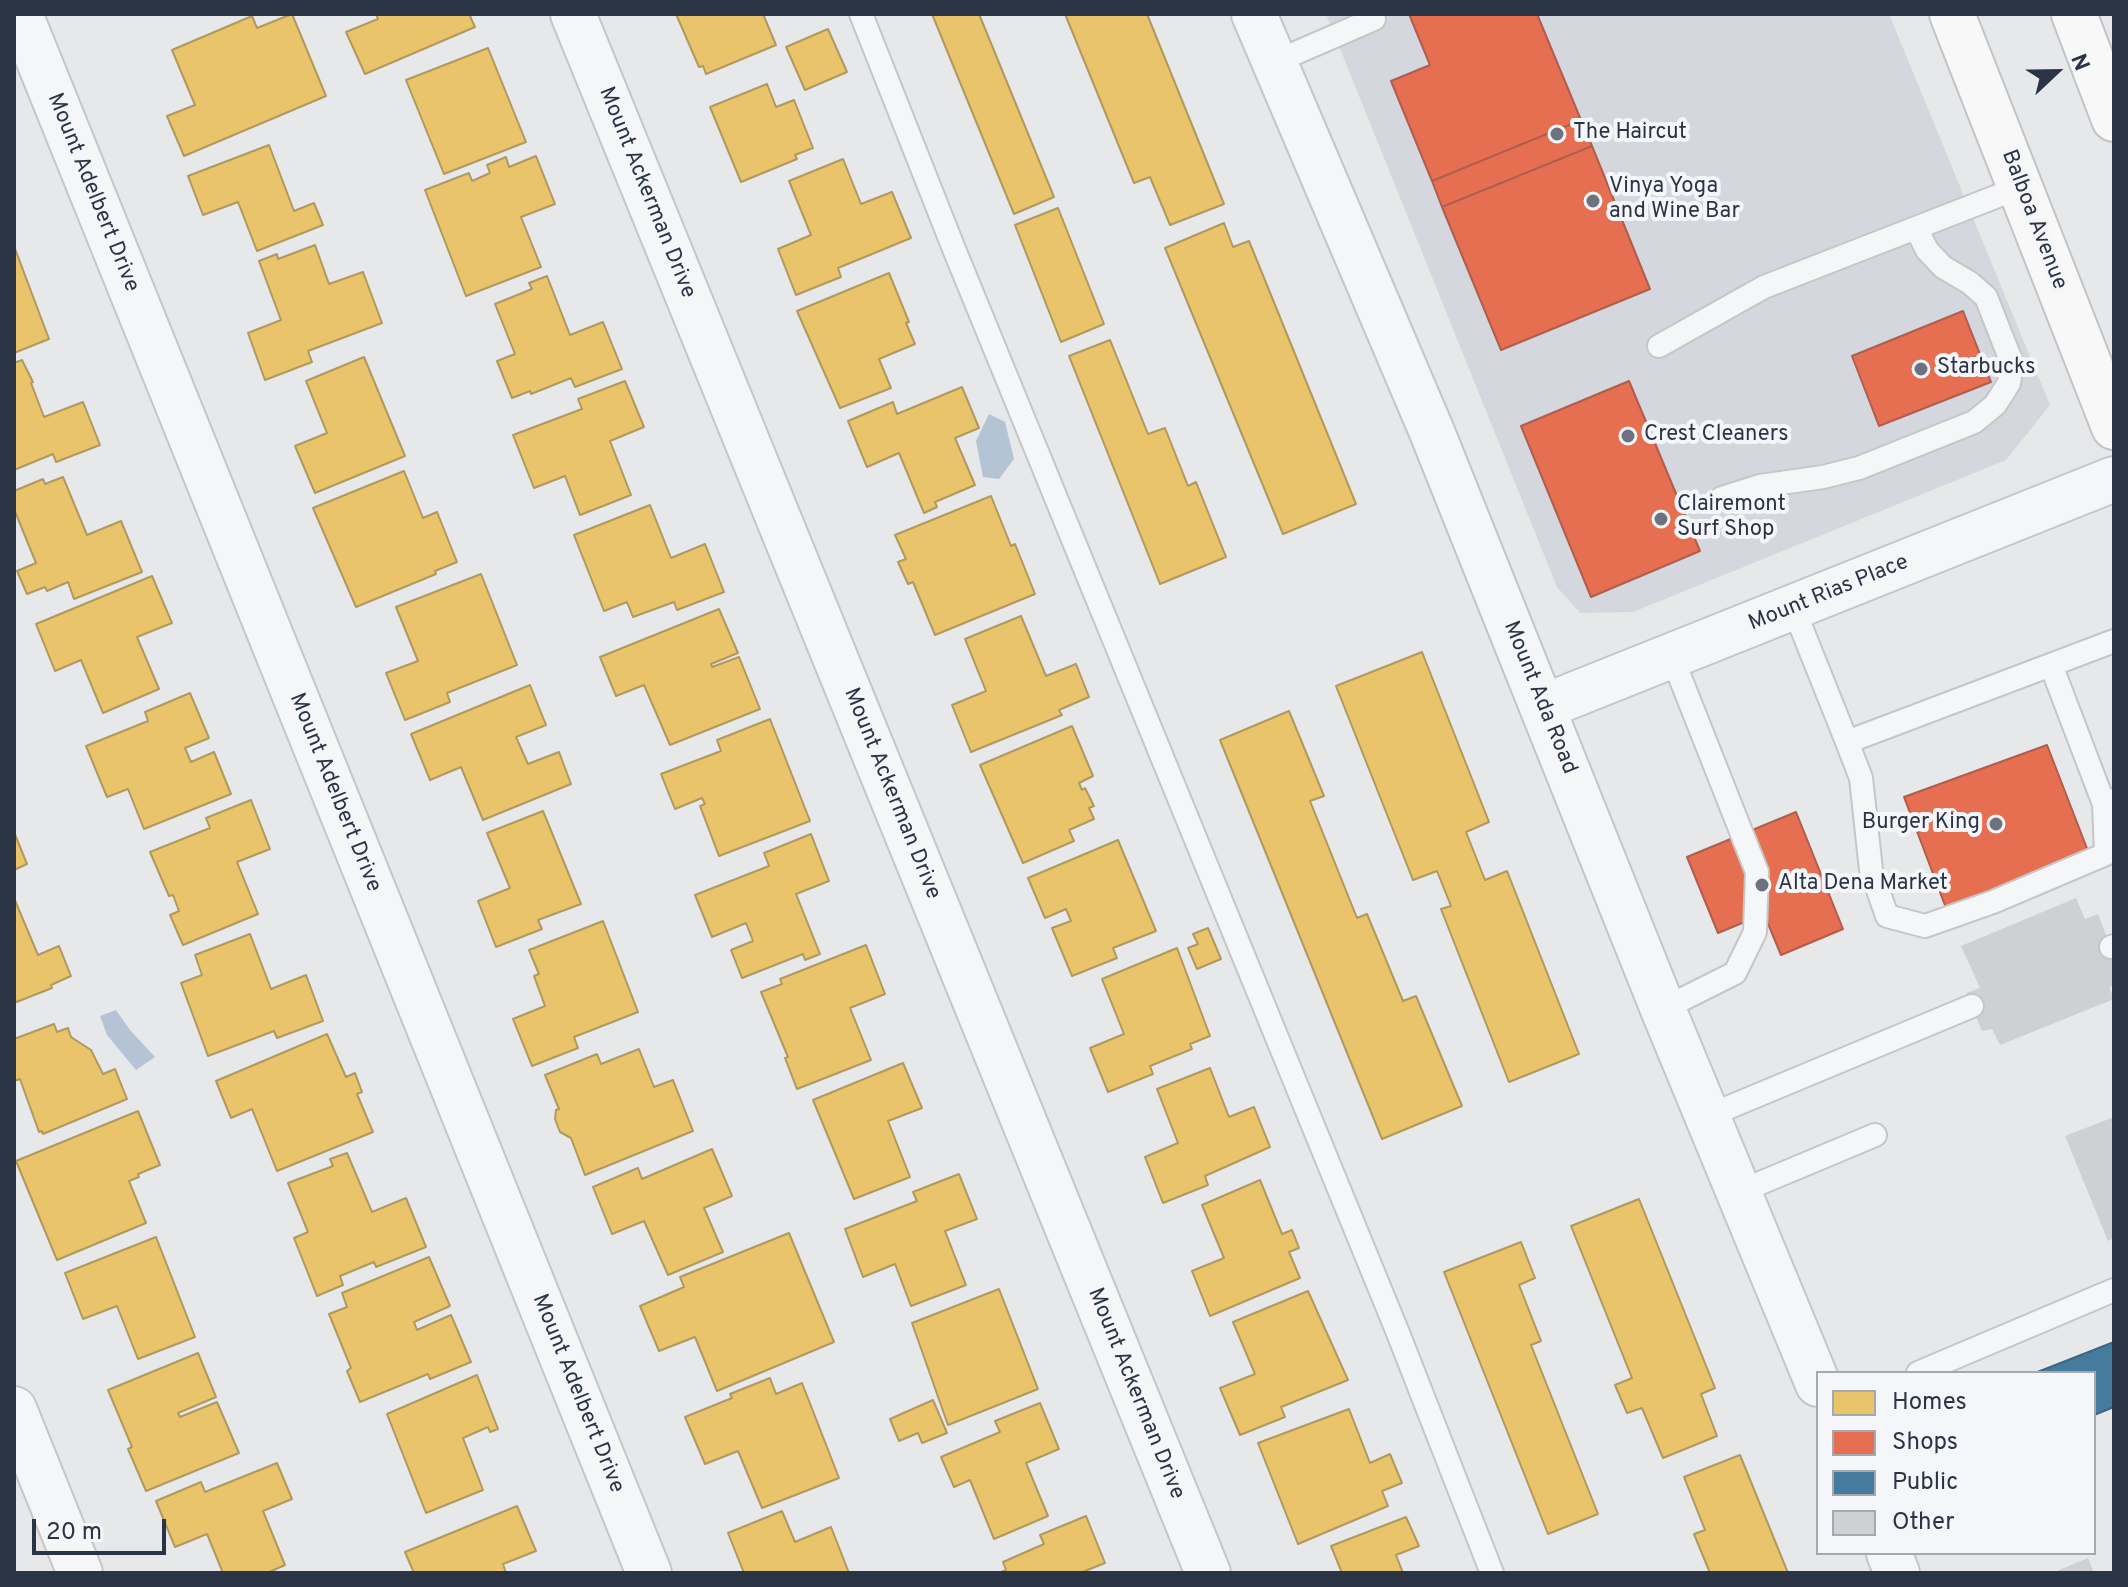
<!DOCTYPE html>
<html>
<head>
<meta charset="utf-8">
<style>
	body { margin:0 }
	#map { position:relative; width:2128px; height:1587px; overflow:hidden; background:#e6e8ea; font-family:Overpass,sans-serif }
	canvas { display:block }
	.frame { position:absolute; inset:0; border:16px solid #2b3445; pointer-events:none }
	.legend { position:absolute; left:1816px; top:1371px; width:280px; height:184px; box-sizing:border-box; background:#f4f6f9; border:2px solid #a4a8b1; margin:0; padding:10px 14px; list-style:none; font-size:24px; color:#2b3445 }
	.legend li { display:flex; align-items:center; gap:16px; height:40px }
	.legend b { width:40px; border:2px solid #a4a8b1 }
	.north { position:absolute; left:2016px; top:32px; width:80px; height:80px; -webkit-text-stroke:6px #f4f6f9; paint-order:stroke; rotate:68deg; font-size:22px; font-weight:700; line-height:32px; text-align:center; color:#2b3445 }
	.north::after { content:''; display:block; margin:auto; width:28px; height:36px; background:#2b3445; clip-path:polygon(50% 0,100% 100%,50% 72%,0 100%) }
	.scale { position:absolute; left:32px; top:1519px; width:134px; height:36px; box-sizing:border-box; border:4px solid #2b3445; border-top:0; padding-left:10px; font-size:24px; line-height:28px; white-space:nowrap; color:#2b3445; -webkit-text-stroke:6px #f4f6f9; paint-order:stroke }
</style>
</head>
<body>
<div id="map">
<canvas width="2128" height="1587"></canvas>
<div class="frame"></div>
<ul class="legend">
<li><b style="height:22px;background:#e9c46a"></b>Homes</li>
<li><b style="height:22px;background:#e76f51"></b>Shops</li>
<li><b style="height:22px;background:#457b9d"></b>Public</li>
<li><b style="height:22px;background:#ced0d3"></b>Other</li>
</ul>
<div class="north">N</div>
<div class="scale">20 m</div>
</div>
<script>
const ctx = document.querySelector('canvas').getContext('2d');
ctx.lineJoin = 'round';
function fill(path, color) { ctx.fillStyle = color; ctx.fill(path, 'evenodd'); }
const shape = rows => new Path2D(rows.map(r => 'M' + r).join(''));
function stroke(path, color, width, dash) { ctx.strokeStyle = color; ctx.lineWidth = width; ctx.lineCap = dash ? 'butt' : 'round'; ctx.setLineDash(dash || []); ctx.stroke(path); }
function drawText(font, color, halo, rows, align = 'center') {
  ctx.font = font + ' Overpass,sans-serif'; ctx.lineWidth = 8; ctx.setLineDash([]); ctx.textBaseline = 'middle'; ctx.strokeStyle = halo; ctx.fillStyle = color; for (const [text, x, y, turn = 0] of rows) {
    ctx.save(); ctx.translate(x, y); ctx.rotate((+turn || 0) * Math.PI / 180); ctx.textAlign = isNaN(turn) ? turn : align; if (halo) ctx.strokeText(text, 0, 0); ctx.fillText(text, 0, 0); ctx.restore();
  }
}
const built = shape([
	[1326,14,1889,14,2050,405,2006,460,1633,612,1580,613,1557,587]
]);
const water = shape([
	[989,414,1005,422,1014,459,999,479,983,477,976,441],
	[116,1010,130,1030,155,1057,136,1070,107,1035,100,1016]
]);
const homes = shape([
	[292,14,326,96,184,156,167,116,195,105,172,50,252,16,257,28,292,14],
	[376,14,469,14,475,27,365,74,346,32,378,19,376,14],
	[676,14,763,14,776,45,706,74,703,66,699,67,676,14],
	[932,14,979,14,1054,197,1014,214,932,14],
	[1065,14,1147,14,1224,204,1170,225,1150,177,1134,183,1065,14],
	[828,29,847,72,805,90,786,47,828,29],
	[488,48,526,142,444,174,406,80,488,48],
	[767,84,776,107,794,100,813,148,795,155,797,159,741,182,710,107,767,84],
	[269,145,294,211,314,203,323,225,257,251,238,202,203,215,188,176,269,145],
	[536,156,555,204,521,217,541,267,466,296,425,190,469,173,472,181,490,173,487,165,506,157,509,167,536,156],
	[843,159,861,204,892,192,911,238,838,268,841,277,796,295,778,249,811,235,789,181,843,159],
	[1058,208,1104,324,1061,342,1015,225,1058,208],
	[1224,223,1233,247,1249,241,1356,504,1283,534,1165,248,1224,223],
	[315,245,329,284,363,272,382,323,308,351,312,362,265,380,248,333,281,320,259,261,277,254,278,259,315,245],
	[14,246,49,339,14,353,14,246],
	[889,273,909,322,906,323,915,344,879,359,891,388,840,408,797,311,889,273],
	[547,276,570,335,603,322,622,369,575,387,571,378,531,394,530,391,512,398,497,361,515,354,495,304,532,289,529,283,547,276],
	[1110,340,1148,434,1165,428,1188,486,1196,482,1226,557,1160,584,1069,356,1110,340],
	[364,357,405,456,315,493,295,446,327,433,306,381,364,357],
	[22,360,33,382,31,383,44,417,83,402,100,445,56,462,53,454,14,470,14,363,22,360],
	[625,381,644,427,610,441,631,495,580,515,565,476,534,488,513,435,582,409,578,399,625,381],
	[962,387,979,428,955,438,975,485,935,502,937,507,924,513,899,453,867,467,848,421,893,402,897,414,962,387],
	[404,471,423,518,437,512,457,562,435,571,436,574,356,607,313,508,404,471],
	[63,477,87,535,121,521,142,572,74,599,68,582,47,591,45,587,27,594,17,571,36,563,14,509,14,491,43,479,45,484,63,477],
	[991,496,1011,546,1015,544,1035,594,935,635,913,582,908,584,898,562,906,559,895,535,991,496],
	[650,505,671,558,705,544,724,592,677,610,674,602,633,617,627,602,604,611,574,535,650,505],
	[481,574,517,665,447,693,450,702,405,720,386,673,418,661,396,607,481,574],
	[152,576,172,623,137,637,159,689,103,713,81,660,55,671,36,624,152,576],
	[719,609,738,653,711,664,712,667,739,657,760,709,670,745,644,685,616,696,600,657,719,609],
	[1021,616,1046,676,1076,664,1089,697,1059,710,1062,715,971,752,952,705,986,691,965,639,1021,616],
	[1422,652,1489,822,1466,832,1485,880,1507,871,1579,1054,1509,1082,1441,909,1451,906,1437,871,1413,880,1336,686,1422,652],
	[530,685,546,725,516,737,528,764,559,752,571,784,483,820,461,767,430,780,411,734,530,685],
	[190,693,209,738,185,748,191,762,214,752,231,794,144,829,128,789,107,797,86,746,148,721,145,712,190,693],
	[1289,711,1324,796,1310,801,1357,918,1367,914,1403,1001,1416,996,1462,1106,1382,1139,1220,740,1289,711],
	[770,719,810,821,719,856,700,806,705,804,702,798,675,809,661,774,721,751,717,740,770,719],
	[1072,726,1093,776,1079,783,1082,790,1085,788,1094,806,1089,808,1094,819,1069,830,1074,841,1023,863,980,765,1072,726],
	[251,800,270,849,237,862,258,914,183,945,170,915,179,911,173,895,169,896,150,852,210,828,206,818,251,800],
	[543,811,581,904,538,920,542,929,496,947,478,901,510,888,487,833,543,811],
	[14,832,27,864,14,870,14,832],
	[811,834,829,881,796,894,820,954,805,960,803,954,742,978,731,950,753,941,746,923,712,937,695,895,769,866,764,853,811,834],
	[1118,840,1156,931,1113,948,1117,958,1072,976,1052,928,1071,921,1066,909,1045,918,1028,878,1118,840],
	[14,898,38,955,59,946,71,976,51,985,52,988,14,1003,14,898],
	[603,921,638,1012,574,1037,578,1048,532,1066,513,1019,545,1006,534,976,539,974,529,950,603,921],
	[1208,928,1221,959,1197,969,1188,948,1198,944,1193,934,1208,928],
	[250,934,271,989,306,975,323,1021,277,1038,274,1031,208,1056,181,983,202,975,195,955,250,934],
	[866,945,885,994,850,1008,871,1060,797,1089,785,1058,788,1057,761,992,782,984,780,979,866,945],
	[1177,948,1210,1036,1190,1044,1192,1049,1150,1066,1153,1074,1108,1092,1090,1048,1124,1034,1102,979,1177,948],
	[54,1024,57,1032,68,1028,71,1037,91,1050,103,1074,115,1069,127,1099,43,1134,42,1131,39,1132,20,1079,14,1081,14,1039,54,1024],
	[327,1034,346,1077,355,1073,362,1092,357,1094,373,1132,277,1171,252,1109,231,1118,216,1081,327,1034],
	[639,1049,654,1087,673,1080,693,1131,585,1175,571,1138,560,1132,555,1119,556,1110,559,1109,545,1075,597,1054,601,1064,639,1049],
	[903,1063,922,1108,888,1121,910,1177,854,1199,813,1100,903,1063],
	[1210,1068,1229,1117,1254,1107,1270,1147,1205,1176,1208,1185,1163,1203,1145,1157,1178,1143,1157,1089,1210,1068],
	[138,1111,160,1165,138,1174,139,1177,129,1181,146,1223,57,1260,16,1161,138,1111],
	[712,1149,732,1196,704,1208,723,1252,668,1275,644,1221,612,1234,593,1187,638,1168,642,1179,712,1149],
	[347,1153,372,1212,406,1198,426,1247,376,1267,374,1262,340,1276,343,1285,317,1296,294,1238,308,1232,288,1183,333,1166,330,1159,347,1153],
	[959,1174,977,1219,945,1231,966,1285,911,1306,895,1264,863,1277,845,1229,917,1201,913,1192,959,1174],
	[1260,1180,1282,1234,1292,1230,1299,1248,1289,1252,1300,1278,1210,1316,1192,1271,1224,1258,1202,1205,1260,1180],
	[1639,1199,1715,1388,1701,1394,1717,1436,1663,1458,1642,1408,1627,1413,1615,1385,1632,1378,1571,1226,1639,1199],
	[789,1233,834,1342,717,1391,695,1337,659,1351,640,1306,684,1287,680,1277,789,1233],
	[156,1237,195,1337,138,1359,117,1306,83,1319,65,1273,156,1237],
	[1521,1242,1535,1278,1519,1285,1541,1341,1531,1345,1598,1514,1548,1534,1444,1272,1521,1242],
	[429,1257,450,1306,414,1322,417,1330,451,1315,471,1362,430,1379,428,1374,360,1402,347,1371,351,1368,329,1314,347,1307,342,1293,429,1257],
	[999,1289,1038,1389,948,1425,912,1323,999,1289],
	[1308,1291,1348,1380,1281,1407,1285,1417,1240,1435,1220,1388,1255,1374,1233,1322,1308,1291],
	[198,1353,216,1397,178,1413,180,1417,217,1402,239,1453,146,1491,128,1449,132,1447,108,1390,198,1353],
	[477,1375,498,1429,490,1432,488,1427,463,1438,483,1490,426,1513,387,1414,477,1375],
	[770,1378,776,1394,802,1383,839,1478,762,1508,738,1451,705,1464,685,1417,732,1398,730,1394,770,1378],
	[933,1400,947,1433,922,1443,918,1433,899,1441,890,1419,933,1400],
	[1040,1403,1059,1449,1026,1463,1048,1516,994,1539,970,1480,954,1487,941,1457,1000,1432,995,1421,1040,1403],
	[1349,1409,1370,1463,1390,1454,1402,1483,1382,1491,1388,1506,1298,1544,1258,1443,1349,1409],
	[1740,1455,1788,1573,1710,1573,1694,1534,1705,1530,1684,1477,1740,1455],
	[277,1463,292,1499,263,1511,285,1565,267,1573,223,1573,207,1534,175,1547,156,1501,201,1482,205,1492,277,1463],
	[517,1506,536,1551,503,1564,506,1573,414,1573,405,1552,517,1506],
	[782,1511,795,1542,831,1527,849,1573,744,1573,728,1533,782,1511],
	[1086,1516,1105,1563,1080,1573,999,1573,1006,1570,1003,1562,1044,1544,1040,1535,1086,1516],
	[1406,1517,1419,1546,1396,1555,1403,1573,1342,1573,1331,1546,1406,1517]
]);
const shops = shape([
	[1409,14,1537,14,1581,120,1432,181,1391,81,1430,65,1409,14],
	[1581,120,1592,146,1442,207,1432,181,1581,120],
	[1592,146,1650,289,1501,350,1442,207,1592,146],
	[1963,311,1991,382,1879,426,1852,356,1963,311],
	[1629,381,1700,551,1591,597,1521,426,1629,381],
	[2047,745,2088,851,1946,908,1904,797,2047,745],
	[1796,812,1843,929,1781,955,1764,914,1718,933,1687,857,1796,812]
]);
const public = shape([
	[2114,1342,2114,1407,2094,1415,2094,1373,2035,1373,2114,1342]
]);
const building = shape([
	[2076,898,2085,919,2098,914,2114,956,2114,985,2109,987,2114,999,2000,1045,1992,1029,1982,1031,1966,993,1980,988,1961,946],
	[2114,1117,2114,1238,2108,1241,2065,1136],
	[2088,1558,2094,1573,2052,1573]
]);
const service = shape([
	[861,14,954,249,1398,1333,1492,1573],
	[1275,62,1374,19,1372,14],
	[1659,346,1764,287,2021,187],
	[1722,498,1760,486,1823,477,1859,468,1974,422,1995,405,2009,383,2012,363,1986,297,1970,283,1943,267,1927,250,1916,228],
	[1793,607,1847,742,2114,641],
	[2051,665,2104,804,2114,800],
	[1847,742,1861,778,1871,870,1887,916,1925,926,1993,902,2106,854,2104,804],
	[2111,947,2114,946],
	[1663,1009,1735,973,1755,932,1757,872,1672,657],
	[1708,1116,1972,1006],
	[1739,1192,1875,1135],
	[1918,1373,2114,1290]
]);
const minor = shape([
	[20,14,649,1573],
	[573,14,1208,1573],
	[1254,14,1432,432,1663,1009,1818,1384],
	[1543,707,2114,479],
	[1889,1553,1897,1573]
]);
const tertiary = shape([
	[14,1409,80,1573]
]);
const primary = shape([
	[1952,14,2114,427],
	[2074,14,2114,119]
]);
const markers = [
	[1557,134,8,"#6c737f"],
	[1593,201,8,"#6c737f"],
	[1921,369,8,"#6c737f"],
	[1628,436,8,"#6c737f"],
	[1661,519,8,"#6c737f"],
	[1996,824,8,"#6c737f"],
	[1762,885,8,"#6c737f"]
];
const poiNames = [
	["The Haircut",1573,134],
	["Vinya Yoga",1609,188],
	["and Wine Bar",1609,213],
	["Starbucks",1937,369],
	["Crest Cleaners",1644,436],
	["Clairemont",1677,506],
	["Surf Shop",1677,531],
	["Burger King",1980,824,"right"],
	["Alta Dena Market",1778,885]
];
const streetNames = [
	["Mount Adelbert Drive",92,193,68],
	["Mount Ackerman Drive",646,193,68],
	["Balboa Avenue",2033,220,69],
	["Mount Rias Place",1829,594,-22],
	["Mount Ada Road",1539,698,68],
	["Mount Adelbert Drive",334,793,68],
	["Mount Ackerman Drive",891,794,68],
	["Mount Adelbert Drive",577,1394,68],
	["Mount Ackerman Drive",1135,1394,68]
];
fill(built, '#d4d7dd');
fill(water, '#b4c4d5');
fill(homes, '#e9c46a');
stroke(homes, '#b0995f', 2);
fill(shops, '#e76f51');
stroke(shops, '#af5d4d', 2);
fill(public, '#457b9d');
stroke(public, '#3d6683', 2);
fill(building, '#ced0d3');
stroke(service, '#c4c6c8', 26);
stroke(minor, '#c4c6c8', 48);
stroke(tertiary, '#c4c6c8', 48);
stroke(primary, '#c2c5c8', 48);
stroke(service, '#f5f6f7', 22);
stroke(minor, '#f5f6f7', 44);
stroke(tertiary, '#f5f6f7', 44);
stroke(primary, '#f8f8f8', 44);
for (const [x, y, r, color] of markers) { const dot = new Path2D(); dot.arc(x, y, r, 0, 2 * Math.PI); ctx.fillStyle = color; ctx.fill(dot); stroke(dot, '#f4f6f9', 3); }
drawText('22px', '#2b3445', '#f4f6f9', poiNames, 'left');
drawText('22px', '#2b3445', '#f4f6f9', streetNames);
</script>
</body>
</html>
